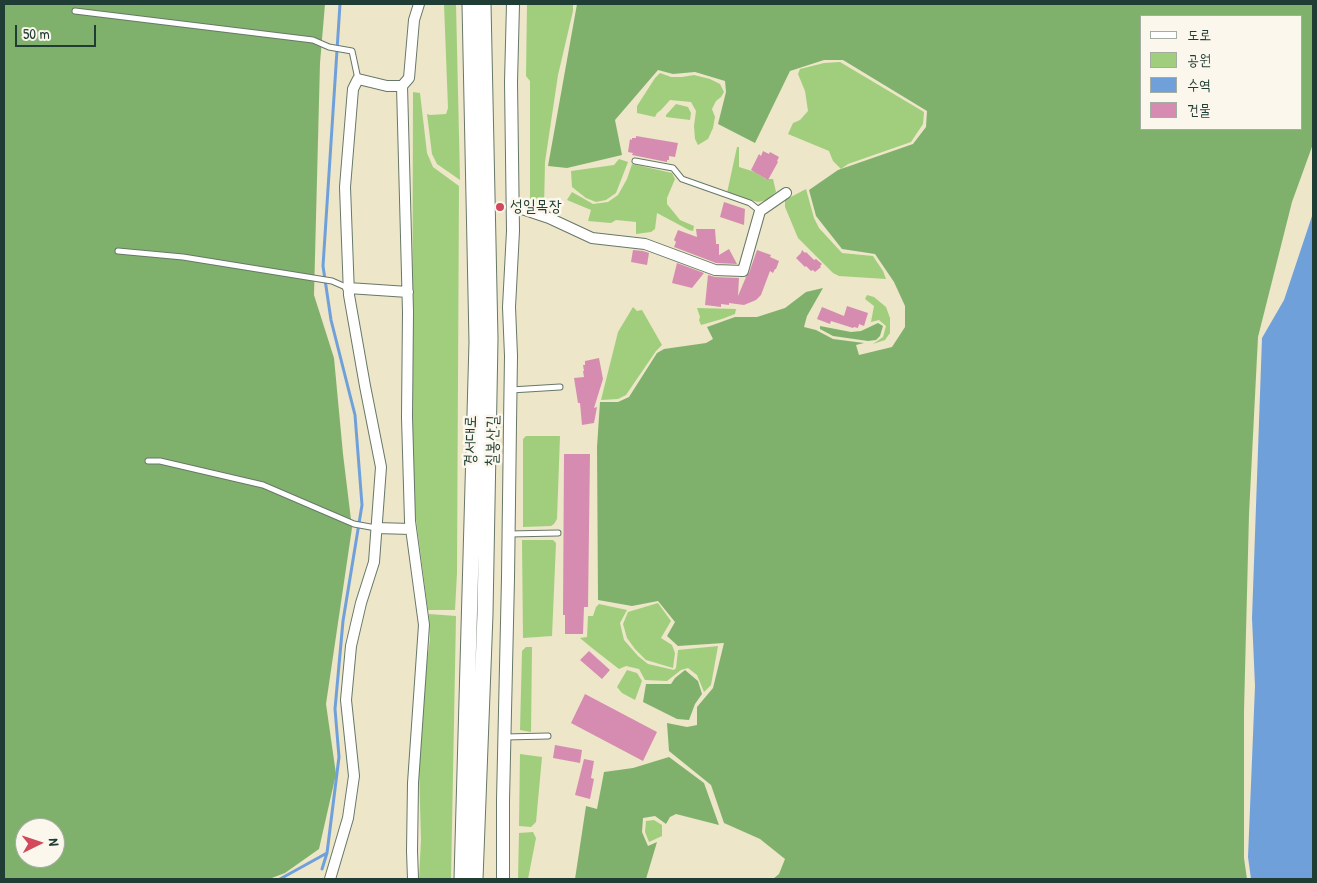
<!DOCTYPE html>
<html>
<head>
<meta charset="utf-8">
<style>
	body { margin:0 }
	#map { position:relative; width:1317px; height:883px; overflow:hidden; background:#ede6c8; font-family:"Patrick Hand","Poor Story",sans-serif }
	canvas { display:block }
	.frame { position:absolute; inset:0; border:5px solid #1f3d34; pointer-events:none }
	.legend { position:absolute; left:1140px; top:15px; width:162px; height:115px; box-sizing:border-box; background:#fbf7ec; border:1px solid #a3ada2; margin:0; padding:6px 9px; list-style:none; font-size:15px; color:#1f3d34 }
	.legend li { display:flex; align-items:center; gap:10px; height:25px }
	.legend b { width:25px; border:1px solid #a3ada2 }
	.north { position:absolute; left:15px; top:818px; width:50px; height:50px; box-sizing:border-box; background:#fbf7ec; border:1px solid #a3ada2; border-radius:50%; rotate:86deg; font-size:14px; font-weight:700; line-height:20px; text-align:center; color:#1f3d34 }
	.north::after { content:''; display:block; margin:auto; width:18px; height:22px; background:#d1495b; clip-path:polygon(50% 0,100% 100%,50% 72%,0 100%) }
	.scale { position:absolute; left:15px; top:25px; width:81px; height:22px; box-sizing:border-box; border:2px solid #1f3d34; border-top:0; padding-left:6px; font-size:15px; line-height:18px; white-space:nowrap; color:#1f3d34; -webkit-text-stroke:4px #fbf7ec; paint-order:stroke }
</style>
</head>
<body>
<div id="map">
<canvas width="1317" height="883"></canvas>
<div class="frame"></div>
<ul class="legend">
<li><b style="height:6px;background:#fff"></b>도로</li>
<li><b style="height:14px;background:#a1ce7c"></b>공원</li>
<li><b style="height:14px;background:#70a0da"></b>수역</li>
<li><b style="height:14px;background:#d68cb1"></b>건물</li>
</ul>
<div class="north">N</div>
<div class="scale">50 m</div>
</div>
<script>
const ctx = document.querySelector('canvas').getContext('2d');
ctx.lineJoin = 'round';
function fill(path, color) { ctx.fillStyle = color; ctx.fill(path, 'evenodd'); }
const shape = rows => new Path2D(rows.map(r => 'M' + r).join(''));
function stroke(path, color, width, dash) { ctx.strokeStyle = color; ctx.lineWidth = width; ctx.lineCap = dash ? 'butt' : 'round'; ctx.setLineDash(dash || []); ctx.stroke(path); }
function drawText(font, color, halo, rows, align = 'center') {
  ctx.font = font + ' "Patrick Hand","Poor Story",sans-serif'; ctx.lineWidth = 5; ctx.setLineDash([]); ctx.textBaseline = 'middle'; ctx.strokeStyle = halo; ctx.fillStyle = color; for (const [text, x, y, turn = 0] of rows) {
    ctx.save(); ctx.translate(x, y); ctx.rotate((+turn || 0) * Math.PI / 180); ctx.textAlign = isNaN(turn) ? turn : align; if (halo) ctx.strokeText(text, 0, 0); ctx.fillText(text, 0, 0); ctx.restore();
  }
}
const green = shape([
	[444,4,456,4,460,180,437,164,432,154,427,114,430,115,446,114,448,108],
	[527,4,573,4,573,11,558,75,545,162,544,208,530,201,530,81,526,76],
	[840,62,924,112,923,124,911,142,848,164,841,169,833,161,829,151,788,134,793,123,800,120,808,111,805,91,798,74,800,69,824,63],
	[660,73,671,77,682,77,694,75,710,79,720,84,724,92,721,97,716,101,712,109,715,117,713,128,708,139,698,145,695,139,694,126,696,111,691,102,670,100,661,110,657,113,655,117,637,113,637,106,655,78],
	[413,92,420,93,427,153,433,167,459,186,457,573,455,610,428,610,413,496,412,441],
	[676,104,688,107,691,113,690,120,666,117,666,115],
	[737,147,739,147,739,167,755,172,766,179,773,179,776,192,767,200,758,202,727,193],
	[619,159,628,162,616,193,606,200,596,202,586,198,572,187,571,171,614,165],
	[632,164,672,173,675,179,667,198,667,204,680,220,694,226,693,231,689,230,657,213,655,229,651,232,636,234,636,222,616,220,611,223,588,221,591,210,567,200,572,192,593,204,608,202,618,195,627,179],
	[806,189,814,218,819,228,842,253,873,256,883,271,886,279,839,276,833,273,798,238,785,207,785,200],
	[867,295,874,297,886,307,890,318,890,333,885,340,873,344,883,337,886,326,879,320,871,322,874,306,865,299],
	[633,307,637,311,642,310,662,345,656,351,626,395,618,399,601,400,618,332],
	[697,308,736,309,735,314,722,319,701,325,699,320,700,317],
	[526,436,560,436,557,519,554,524,551,526,523,527,523,439],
	[522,540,553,540,556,543,552,636,523,638],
	[658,603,671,621,661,638,672,645,675,653,673,668,646,660,635,649,627,638,623,624,628,612],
	[599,604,627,610,620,623,624,640,638,656,648,664,674,670,676,668,678,650,718,646,711,685,704,692,697,675,688,668,681,670,667,681,645,680,639,669,626,666,619,669,592,648,580,638,587,637,588,616,593,616,596,607],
	[429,614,456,616,451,879,419,879,421,840,418,733,430,639],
	[526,647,532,647,531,732,520,730,522,651],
	[627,670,637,673,642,681,635,700,622,693,617,687],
	[520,754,542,757,536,822,531,827,519,826],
	[654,820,662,825,662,836,649,842,645,832,646,821],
	[533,832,536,838,528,879,518,879,519,833]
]);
const forest = shape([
	[4,4,325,4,320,63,314,295,334,358,343,454,352,528,326,704,336,774,319,849,285,873,269,879,4,879],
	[25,828,55,828,55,858,25,858],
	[577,4,1313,4,1313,144,1292,202,1258,337,1249,514,1244,711,1244,858,1247,879,773,879,779,874,785,859,760,839,724,823,711,785,669,751,667,723,687,727,697,725,697,707,713,688,724,643,678,646,667,636,675,622,658,601,632,606,598,600,597,447,600,402,618,402,629,397,657,353,664,349,706,343,713,339,707,327,735,317,757,317,785,308,806,292,823,288,807,316,804,327,816,330,833,339,864,343,856,345,859,355,892,347,905,327,905,306,894,282,875,254,842,249,816,216,809,190,838,170,913,144,926,127,927,111,843,60,824,60,790,71,755,143,718,124,726,92,725,81,695,72,673,74,658,70,615,120,622,155,567,168,548,166],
	[1141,16,1301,16,1301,129,1141,129],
	[878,323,883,326,880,336,876,340,868,341,833,336,820,329,820,326,851,332,861,331],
	[685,670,698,681,702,694,695,704,689,720,677,719,643,702,646,684,671,684,675,678],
	[669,757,704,783,719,825,676,814,670,817,666,824,655,816,643,818,642,832,648,846,657,842,646,879,575,879,586,806,597,809,604,772,633,768]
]);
const water = shape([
	[1313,213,1313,879,1251,879,1248,857,1255,686,1252,618,1262,338,1284,300]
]);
const stream = shape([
	[322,869,327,853,339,757,335,709,343,621,362,505,355,415,331,320,323,266,340,4],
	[280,879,327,853]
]);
const building = shape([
	[636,136,678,143,675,157,669,156,669,160,667,160,667,162,632,155,633,153,628,152,630,139,632,140,632,138,636,138],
	[763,151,769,154,770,152,779,157,777,161,778,162,768,180,751,170,759,154,761,156],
	[724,202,745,209,744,225,720,217],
	[696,229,715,229,716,242,716,244,719,244,719,255,729,249,737,264,716,263,674,247,676,242,674,240,678,230,697,237],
	[633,250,643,251,649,253,647,265,631,262],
	[757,250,771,255,770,257,779,261,776,269,775,269,773,273,770,271,761,295,756,300,744,305,729,303,729,305,721,304,721,307,705,305,708,275,715,277,739,278,738,296,746,277,749,273],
	[802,250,805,253,806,252,814,260,816,259,822,264,820,266,821,267,815,272,813,270,811,271,806,266,805,267,796,258,801,253],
	[677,263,704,273,692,288,672,283],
	[847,306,868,313,864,326,859,324,858,328,854,327,853,328,831,321,830,324,817,319,822,307,844,316],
	[599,358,603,379,594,408,597,407,594,423,582,425,580,403,578,403,574,378,584,377,583,371,584,371,583,365,585,365,585,361],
	[564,454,590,454,588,607,584,607,583,634,565,634,565,615,563,615],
	[589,651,610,670,602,679,580,660],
	[585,694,657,732,643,761,571,723],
	[555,745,582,750,580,763,553,758],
	[584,759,594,761,591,778,594,779,590,799,575,795]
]);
const service = shape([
	[75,11,313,40,329,47,352,51,358,79],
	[635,161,673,168,682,179,750,203,760,211],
	[118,251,183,257,332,281,348,288],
	[511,390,560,387],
	[148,461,160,461,263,485,354,524,376,528],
	[509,534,558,533],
	[505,737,548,736]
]);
const minor = shape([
	[402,86,408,312,407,417,410,521,424,625,413,783,412,851,413,879],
	[513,206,549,218,592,238,645,244,715,270,743,271,760,211,786,193],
	[348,288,408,292],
	[376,528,411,529],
	[330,879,348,818,354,776,346,700,351,646,361,603,374,562,381,467,365,386,349,295,345,187,353,89,358,79,387,86,402,86,409,78,414,20,419,4]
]);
const tertiary = shape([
	[503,879,503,800,508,578,510,424,511,356,509,307,513,231,511,82,513,4]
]);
const primary = shape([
	[462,879,477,342,470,4],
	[475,879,485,614,490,339,483,4]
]);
const markers = [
	[500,207,5,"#d1495b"]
];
const poiNames = [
	["성일목장",510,207]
];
const streetNames = [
	["경서대로",471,441,-89],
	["칠봉산길",493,441,-89]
];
fill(green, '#a1ce7c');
fill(forest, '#80b16c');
fill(water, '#70a0da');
stroke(stream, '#70a0da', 3);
fill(building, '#d68cb1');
stroke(service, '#677868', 7);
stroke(minor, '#677868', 12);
stroke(tertiary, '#677868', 14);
stroke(primary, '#677868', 17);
stroke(service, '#fff', 5);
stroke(minor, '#fff', 10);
stroke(tertiary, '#fff', 12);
stroke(primary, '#fff', 15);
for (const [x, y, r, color] of markers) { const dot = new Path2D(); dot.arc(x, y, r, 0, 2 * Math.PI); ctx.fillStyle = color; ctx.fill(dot); stroke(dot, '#fbf7ec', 2); }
drawText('16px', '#1f3d34', '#fbf7ec', poiNames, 'left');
drawText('16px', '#1f3d34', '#fbf7ec', streetNames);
</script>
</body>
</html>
